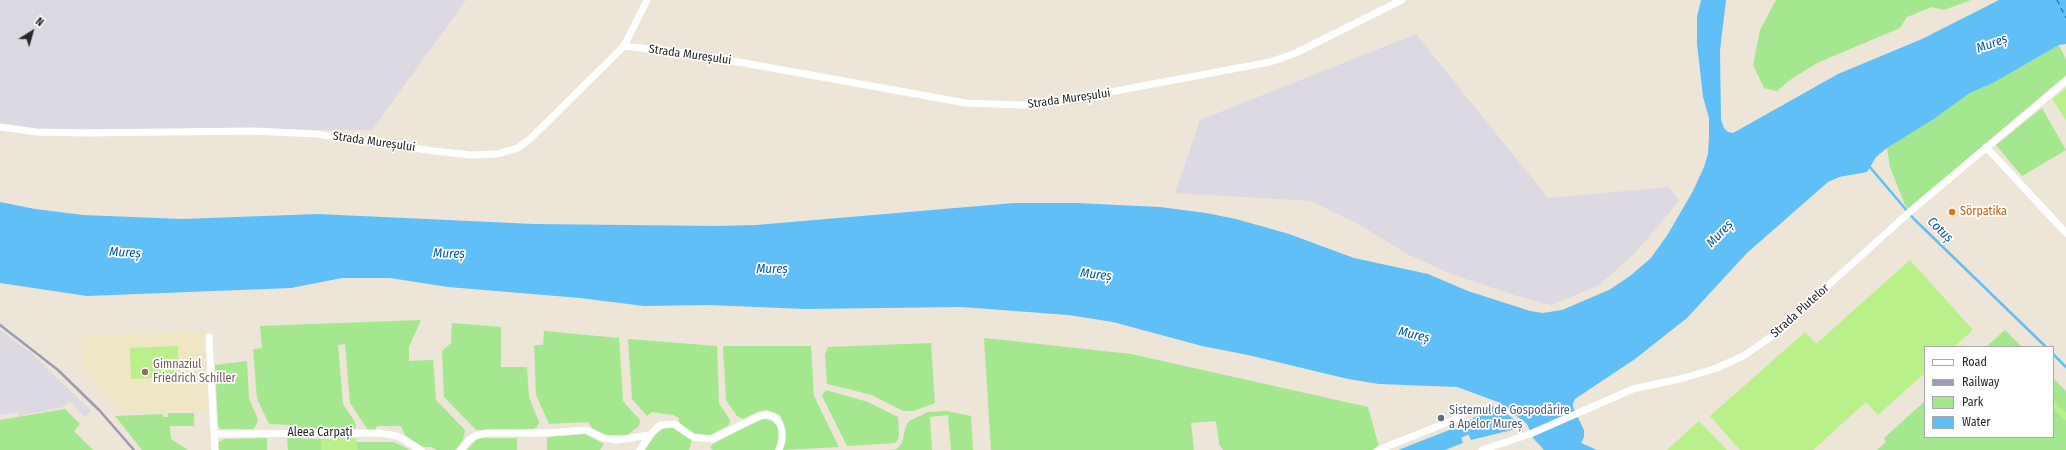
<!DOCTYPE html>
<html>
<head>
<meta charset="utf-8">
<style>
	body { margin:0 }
	#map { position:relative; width:2066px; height:450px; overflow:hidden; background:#ece5d8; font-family:"Fira Sans Condensed",sans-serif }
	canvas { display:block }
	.legend { position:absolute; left:1924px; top:346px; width:130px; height:92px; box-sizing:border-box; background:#fff; border:1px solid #a9a9a9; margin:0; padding:5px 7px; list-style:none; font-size:12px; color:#282828 }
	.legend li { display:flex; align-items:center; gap:8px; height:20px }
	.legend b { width:20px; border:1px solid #a9a9a9 }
	.north { position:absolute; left:12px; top:12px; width:40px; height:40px; -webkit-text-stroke:3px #fff; paint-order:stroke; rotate:37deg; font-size:11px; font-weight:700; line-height:16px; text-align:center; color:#282828 }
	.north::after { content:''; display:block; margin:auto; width:14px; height:18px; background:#282828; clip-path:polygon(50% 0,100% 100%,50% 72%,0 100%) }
</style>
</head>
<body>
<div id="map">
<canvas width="2066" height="450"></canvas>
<ul class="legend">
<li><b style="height:5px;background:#fff"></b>Road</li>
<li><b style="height:5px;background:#9a9bb4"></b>Railway</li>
<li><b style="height:11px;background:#a4e78f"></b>Park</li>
<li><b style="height:11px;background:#61bff7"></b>Water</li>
</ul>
<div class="north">N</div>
</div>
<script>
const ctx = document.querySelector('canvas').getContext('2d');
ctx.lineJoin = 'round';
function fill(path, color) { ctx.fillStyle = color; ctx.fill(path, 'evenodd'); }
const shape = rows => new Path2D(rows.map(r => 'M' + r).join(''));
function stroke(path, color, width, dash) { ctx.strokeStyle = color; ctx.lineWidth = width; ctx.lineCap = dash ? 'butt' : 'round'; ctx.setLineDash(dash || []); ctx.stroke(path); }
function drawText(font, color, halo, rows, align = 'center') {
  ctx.font = font + ' "Fira Sans Condensed",sans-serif'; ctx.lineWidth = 3.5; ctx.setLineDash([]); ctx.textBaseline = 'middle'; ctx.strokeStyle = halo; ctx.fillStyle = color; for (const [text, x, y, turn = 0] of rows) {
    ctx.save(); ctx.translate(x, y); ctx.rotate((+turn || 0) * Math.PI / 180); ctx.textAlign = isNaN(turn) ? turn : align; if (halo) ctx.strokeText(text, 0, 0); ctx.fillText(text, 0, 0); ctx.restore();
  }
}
const industrial = shape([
	[0,0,466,0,372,130,35,129,0,123],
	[1416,34,1548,198,1669,187,1679,201,1635,253,1598,286,1551,305,1517,296,1451,274,1407,254,1360,225,1311,201,1175,193,1200,120],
	[0,330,31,353,91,411,85,417,70,401,63,407,19,416,18,412,0,415]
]);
const education = shape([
	[203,331,207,411,167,412,167,416,164,416,164,412,121,413,83,369,79,337]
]);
const green = shape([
	[1776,0,1971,0,1944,10,1932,7,1907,17,1900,28,1817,63,1790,80,1777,91,1764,88,1753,65,1760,30],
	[2059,45,2066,60,2066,75,1909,209,1905,205,1890,167,1887,148,1934,119,1970,93,1993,83],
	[2042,108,2066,150,2022,176,1996,145],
	[421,320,409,347,409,361,433,360,436,400,465,430,463,440,455,450,437,450,431,447,423,447,405,435,401,426,377,426,375,430,368,430,350,403,345,344,338,345,343,404,355,422,356,427,352,430,293,429,290,425,269,424,257,399,253,349,262,348,260,326],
	[452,323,501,327,501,367,527,367,529,397,539,422,537,427,533,429,476,430,444,397,442,351,451,343],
	[2005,330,2022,347,1986,347],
	[544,331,619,338,623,401,640,420,639,426,627,435,605,435,593,429,588,422,549,424,536,395,534,345,543,345],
	[984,338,1131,354,1368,407,1379,447,1371,450,1223,450,1219,444,1216,421,1191,423,1194,450,991,450],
	[628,339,717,346,719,403,730,420,729,425,710,435,698,435,689,431,679,422,679,418,673,415,652,412,647,416,632,399],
	[931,343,935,403,913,411,903,411,872,395,827,384,825,355,828,347],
	[723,346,811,346,814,396,839,447,782,450,785,442,785,432,781,416,776,413,767,410,759,411,743,419,737,416,726,400],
	[247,361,249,399,258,419,257,424,253,429,220,429,218,425,215,365],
	[2053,378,2066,391,2066,450,1877,450,1886,442,1884,438,1925,401,1925,437,2053,437],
	[826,390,868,402,898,417,899,434,898,440,895,443,847,446,822,396],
	[65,409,80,424,74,431,93,450,0,450,0,420],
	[947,411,971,416,973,450,951,450,948,415,930,417,932,450,889,450,897,449,902,443,906,426,909,421,928,412],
	[168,413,194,413,194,426,170,426,171,439,188,450,211,450,142,450,115,416,163,414,163,417,168,417],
	[765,419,772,421,777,425,780,435,775,450,713,450,710,448,713,444,759,420],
	[667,427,672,427,692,440,689,450,645,450,656,433],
	[585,434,604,444,600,450,547,450,547,437],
	[267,438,267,450,219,450,218,443,224,439],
	[287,438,321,439,321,450,288,450],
	[478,438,517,438,517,450,467,450],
	[356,442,394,442,410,450,357,450]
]);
const pitch = shape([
	[2066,88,2066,120,2052,99],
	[1910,260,1973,330,1954,347,1925,347,1925,373,1878,415,1866,402,1813,450,1740,450,1710,416,1805,332,1816,344],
	[178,346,179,377,131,379,130,348],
	[2053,400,2066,413,2066,421,2053,408],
	[1699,421,1727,450,1667,450],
	[356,438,357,450,321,450,321,439]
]);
const water = shape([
	[1701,0,1726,0,1720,50,1721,120,1724,128,1728,132,1733,133,1838,74,1922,39,1999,0,2066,0,2066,44,2059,45,1993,83,1970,93,1934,119,1887,148,1876,157,1867,172,1839,177,1828,182,1747,253,1687,318,1635,359,1575,399,1573,403,1573,407,1584,430,1584,437,1581,443,1597,450,1544,450,1533,438,1527,424,1498,402,1457,387,1379,384,1348,379,1248,355,1202,346,1113,322,1068,315,962,307,805,309,708,305,644,306,580,298,448,287,390,278,342,278,291,288,87,296,0,283,0,202,35,209,83,215,182,219,318,214,534,224,718,226,756,225,1014,203,1076,203,1160,207,1206,213,1236,219,1289,234,1354,258,1428,274,1468,291,1530,311,1543,313,1562,310,1609,290,1630,276,1651,258,1668,234,1693,191,1704,167,1708,154,1709,136,1709,118,1703,97,1697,44,1697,17],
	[1493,406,1496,408,1497,406,1524,427,1471,440,1464,424],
	[1457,427,1463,443,1445,450,1398,450]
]);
const stream = shape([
	[1869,166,1914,219,2046,347],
	[2053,354,2066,367]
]);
const canal = shape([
	[1450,438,1476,427]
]);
const ferry = shape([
	[2057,0,2066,18]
]);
const street = shape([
	[624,46,694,54,966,103,1019,105,1046,104,1270,62,1296,53,1402,0],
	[0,127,37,132,82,133,254,131,316,134,434,151,471,155,497,154,518,148,530,139,624,46,647,0],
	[1986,147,2066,233],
	[209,337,215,450],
	[214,434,380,433,397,436,421,450],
	[461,450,469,440,475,436,487,433,549,433,586,430,604,438,617,440,650,435],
	[640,450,650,435,660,425,674,424,693,437,712,439,760,416,767,415,774,417,780,424,782,431,782,441,779,450],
	[1378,450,1461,417],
	[1482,450,1530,434,1633,389,1684,378,1717,368,1745,355,1772,336,1913,209,2066,81]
]);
const rail = shape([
	[0,325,58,370,100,411,134,450]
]);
const markers = [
	[1952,212,4,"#e8710a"],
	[145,372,4,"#8d6e63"],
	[1441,418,4,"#5c6f8a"]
];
const streetNames = [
	["Strada Mureșului",690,55,8],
	["Strada Mureșului",1069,99,-8],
	["Strada Mureșului",374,142,8],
	["Strada Plutelor",1800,311,-42],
	["Aleea Carpați",320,433]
];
const foodNames = [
	["Sörpatika",1960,212]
];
const educationNames = [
	["Gimnaziul",153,365],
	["Friedrich Schiller",153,379]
];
const serviceNames = [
	["Sistemul de Gospodărire",1449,411],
	["a Apelor Mureș",1449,425]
];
const waterNames = [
	["Mureș",1992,44,-20],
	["Cotuș",1940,230,44],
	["Mureș",1720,234,-47],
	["Mureș",125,253,3],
	["Mureș",449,254,1],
	["Mureș",772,269],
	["Mureș",1096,275,7],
	["Mureș",1414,335,13]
];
fill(industrial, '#ddd9e3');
fill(education, '#efe6c5');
fill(green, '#a4e78f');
fill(pitch, '#b9f08a');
fill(water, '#61bff7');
stroke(stream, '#61bff7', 2.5);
stroke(canal, '#61bff7', 8);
stroke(ferry, '#0359a0', 1, [5, 4]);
stroke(street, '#fff', 7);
stroke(rail, '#9a9bb4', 2.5);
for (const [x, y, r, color] of markers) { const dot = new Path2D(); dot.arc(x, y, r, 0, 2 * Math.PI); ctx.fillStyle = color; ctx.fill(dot); stroke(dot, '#fff', 1.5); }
drawText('12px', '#282828', '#fff', streetNames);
drawText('12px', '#c56008', '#fff', foodNames, 'left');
drawText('12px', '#785e54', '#fff', educationNames, 'left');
drawText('12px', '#4e5e75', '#fff', serviceNames, 'left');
drawText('italic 13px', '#0359a0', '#fff', waterNames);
</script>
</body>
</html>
